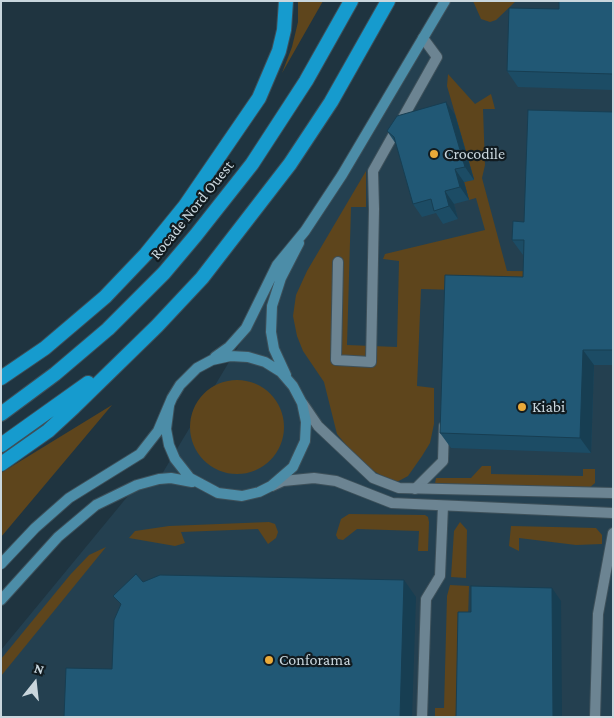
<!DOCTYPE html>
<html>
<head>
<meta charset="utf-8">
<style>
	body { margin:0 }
	#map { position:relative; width:614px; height:718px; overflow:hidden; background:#1f3440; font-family:"Crimson Pro",serif }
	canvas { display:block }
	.frame { position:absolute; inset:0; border:2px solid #c9d6dd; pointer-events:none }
	.north { position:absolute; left:10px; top:658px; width:50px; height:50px; -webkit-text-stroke:4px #111b20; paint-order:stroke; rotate:16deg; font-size:14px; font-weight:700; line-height:20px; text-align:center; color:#c9d6dd }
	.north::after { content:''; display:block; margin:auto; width:18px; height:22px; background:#c9d6dd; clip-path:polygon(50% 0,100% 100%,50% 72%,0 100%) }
</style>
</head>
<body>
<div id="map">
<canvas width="614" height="718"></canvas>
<div class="frame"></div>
<div class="north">N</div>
</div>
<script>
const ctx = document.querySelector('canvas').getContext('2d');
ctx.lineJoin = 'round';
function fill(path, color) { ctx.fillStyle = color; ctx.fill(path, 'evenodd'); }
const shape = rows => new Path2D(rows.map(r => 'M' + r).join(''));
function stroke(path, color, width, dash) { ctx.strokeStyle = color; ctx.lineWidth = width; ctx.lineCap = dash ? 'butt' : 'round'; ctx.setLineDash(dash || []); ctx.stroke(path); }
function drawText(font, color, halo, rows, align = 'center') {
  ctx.font = font + ' "Crimson Pro",serif'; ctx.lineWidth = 4.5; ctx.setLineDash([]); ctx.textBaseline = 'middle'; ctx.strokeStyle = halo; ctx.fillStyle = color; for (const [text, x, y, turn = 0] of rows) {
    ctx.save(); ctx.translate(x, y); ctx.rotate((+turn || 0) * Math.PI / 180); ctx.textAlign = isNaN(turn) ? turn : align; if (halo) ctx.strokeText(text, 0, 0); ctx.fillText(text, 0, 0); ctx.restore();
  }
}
const built = shape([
	[445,1,613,1,613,717,1,717,1,650,137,485,159,479]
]);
const green = shape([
	[298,1,323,1,282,73,292,47,298,22],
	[473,1,516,1,496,20,490,22,481,19],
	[448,74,475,104,491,94,495,109,483,109,485,165,482,178,507,271,613,272,456,290,421,289,417,386,434,388,434,424,430,443,422,456,408,476,395,483,363,465,337,434,324,382,303,351,297,336,293,316,296,295,307,271,366,171,366,207,351,207,347,345,397,347,399,261,383,259,385,254,485,230,476,198,469,200,464,182,474,179,447,86],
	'190 427a47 47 0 1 1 94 0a47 47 0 1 1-94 0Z',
	[112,405,1,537,1,473],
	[482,466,491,466,491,474,583,476,583,469,595,469,595,483,589,488,435,484,436,478,471,478],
	[349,514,425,515,428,517,429,522,428,551,418,551,419,531,357,529,343,540,338,539,336,535,341,519],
	[269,522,275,524,278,532,276,538,268,544,258,529,181,532,185,543,175,546,129,538,135,531,169,526],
	[460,522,467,530,466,578,451,577,454,531],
	[511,526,596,528,602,535,602,544,576,545,519,538,519,551,509,546],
	[106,547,1,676,1,659,70,575,89,555],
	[450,585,469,586,465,717,435,717,435,708,444,708,447,596]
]);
const service = shape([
	[338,262,336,360,371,362,374,209,373,171,437,57,423,38],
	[415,489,443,461,444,426],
	[422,717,426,599,440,576,443,506],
	[595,717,598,614,613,533]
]);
const tertiary = shape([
	[303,404,318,426,373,478,399,488,613,493],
	[272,486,283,481,314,478,336,481,392,503,613,513]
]);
const secondary = shape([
	[215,357,229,347,246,328,277,265,305,231,342,175,445,1],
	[286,375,274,349,271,332,272,306,281,278,299,243],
	[1,564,35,528,69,498,140,454,158,431,172,398,180,385,197,368,212,360,230,356,248,357,265,362,281,372,293,386,302,403,306,422,305,441,293,467,271,486,259,492,242,496,218,493,190,478,175,459,169,445,166,429,169,406],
	[1,600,58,537,96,505,137,485,159,479,171,478,192,482]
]);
const trunk = shape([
	[1,378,45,348,105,297,146,254,185,206,259,98,279,51,284,30,286,1],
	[1,414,55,374,108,329,164,273,196,235,252,164,306,81,351,1],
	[1,445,88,383],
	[1,464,48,431,74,407,157,326,202,278,290,164,331,102,388,1]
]);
const wall = shape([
	[613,1,613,90,518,87,507,71],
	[613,112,613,365,594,365,591,453,451,448,440,433,523,277,523,255,512,240,524,222],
	[455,115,474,180,464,182,469,200,454,204,458,219,443,224,436,213,422,217,413,204,396,144,387,131]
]);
const shadedWall = shape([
	[446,102,455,115,474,180,465,167],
	[455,169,464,182,469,200,460,187],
	[445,191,454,204,458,219,449,206],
	[583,350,594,365,591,453,580,438],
	[404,580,416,597,412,717,400,717],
	[552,588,561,601,562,717,553,717]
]);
const building = shape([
	[559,1,613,1,613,74,507,71,509,8,559,9,559,1],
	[446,102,465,167,455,169,460,187,445,191,449,206,434,211,431,199,413,204,394,137,387,131,397,116,446,102],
	[528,110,613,112,613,350,583,350,580,438,440,433,445,275,523,277,524,240,512,240,513,221,524,222,528,110],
	[136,574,143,582,160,575,404,580,400,717,64,717,66,668,112,669,114,620,121,604,113,596,136,574],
	[471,586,552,588,553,717,456,717,458,612,471,612,471,586]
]);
const markers = [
	[434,154,5,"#eaaa39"],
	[522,407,5,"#eaaa39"],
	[269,660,5,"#eaaa39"]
];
const poiNames = [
	["Crocodile",444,154],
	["Kiabi",532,407],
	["Conforama",279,660]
];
const streetNames = [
	["Rocade Nord Ouest",192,210,-51]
];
fill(built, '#244050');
fill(green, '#5e451c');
stroke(service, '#3d505a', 12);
stroke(tertiary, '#3d505a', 12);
stroke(secondary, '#3d505a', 12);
stroke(trunk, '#3d505a', 16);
stroke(service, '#6c8492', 10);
stroke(tertiary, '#6c8492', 10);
stroke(secondary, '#4c8da8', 10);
stroke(trunk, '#169bce', 14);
fill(wall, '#1c4c65');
fill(shadedWall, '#173e52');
fill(building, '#215875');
stroke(building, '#173e52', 1);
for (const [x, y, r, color] of markers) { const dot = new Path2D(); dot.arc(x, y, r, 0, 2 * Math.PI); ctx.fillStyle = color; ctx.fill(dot); stroke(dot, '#111b20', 2); }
drawText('16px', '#c9d6dd', '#111b20', poiNames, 'left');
drawText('16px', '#c9d6dd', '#111b20', streetNames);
</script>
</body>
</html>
